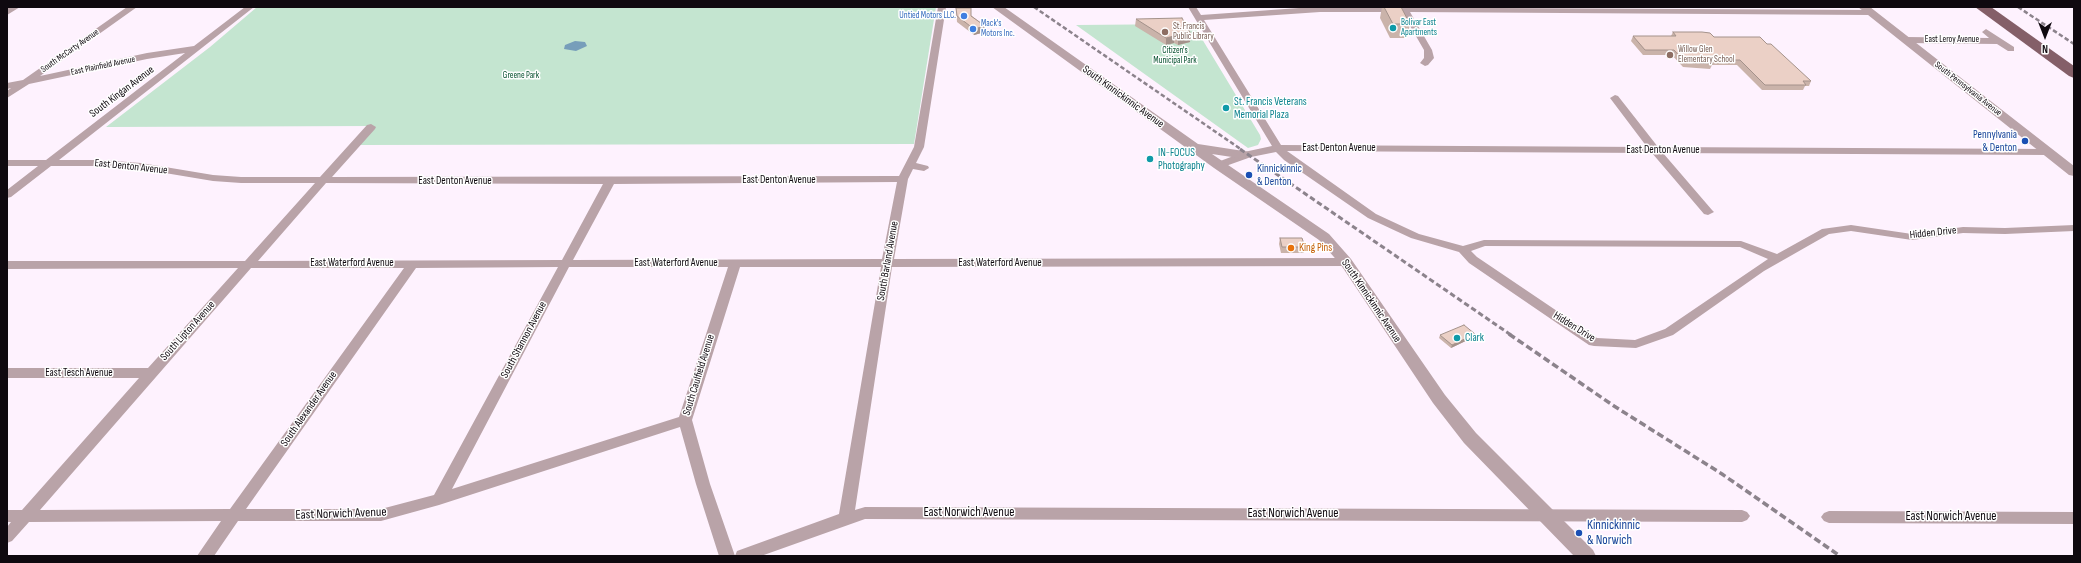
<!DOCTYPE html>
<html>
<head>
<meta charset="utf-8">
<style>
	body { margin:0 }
	#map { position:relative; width:2081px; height:563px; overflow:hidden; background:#fef2fe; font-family:"Sofia Sans Condensed",sans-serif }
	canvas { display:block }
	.frame { position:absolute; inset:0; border:8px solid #0f090f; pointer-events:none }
	.north { position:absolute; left:2025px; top:16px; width:40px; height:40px; -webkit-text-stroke:3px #fff; paint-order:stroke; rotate:180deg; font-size:11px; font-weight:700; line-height:16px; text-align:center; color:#0f090f }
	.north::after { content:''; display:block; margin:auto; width:14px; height:18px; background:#0f090f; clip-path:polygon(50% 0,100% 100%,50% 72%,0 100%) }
</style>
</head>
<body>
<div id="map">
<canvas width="2081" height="563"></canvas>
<div class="frame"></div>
<div class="north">N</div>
</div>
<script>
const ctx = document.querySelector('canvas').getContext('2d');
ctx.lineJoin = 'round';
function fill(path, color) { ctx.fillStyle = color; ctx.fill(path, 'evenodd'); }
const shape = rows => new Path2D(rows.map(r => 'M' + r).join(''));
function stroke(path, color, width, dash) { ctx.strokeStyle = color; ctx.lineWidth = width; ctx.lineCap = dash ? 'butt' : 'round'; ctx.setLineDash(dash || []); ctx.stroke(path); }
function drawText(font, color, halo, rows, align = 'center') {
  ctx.font = font + ' "Sofia Sans Condensed",sans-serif'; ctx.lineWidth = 3; ctx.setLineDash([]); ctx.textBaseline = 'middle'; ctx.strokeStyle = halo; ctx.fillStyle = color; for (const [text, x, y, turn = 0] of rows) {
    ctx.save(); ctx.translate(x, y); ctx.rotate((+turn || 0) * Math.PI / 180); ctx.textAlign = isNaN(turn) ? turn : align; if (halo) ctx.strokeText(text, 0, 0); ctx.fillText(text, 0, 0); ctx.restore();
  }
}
const green = shape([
	[257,7,936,7,914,144,355,145,371,126,106,127,210,47],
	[1193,24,1260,135,1261,139,1258,145,1248,148,1076,25]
]);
const water = shape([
	[575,41,585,42,587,46,576,51,564,49,565,45]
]);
const minor = shape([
	[127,7,137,7,40,76,147,53,194,46,245,7,254,7,59,160,101,160,141,163,213,175,241,177,320,177,367,125,371,124,376,127,375,129,332,177,899,176,914,147,938,7,946,7,924,147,916,163,928,166,929,168,924,171,913,169,908,179,894,259,1346,258,1352,262,1346,266,892,267,855,510,865,507,1742,510,1747,512,1750,516,1747,520,1742,522,865,519,761,556,735,556,737,551,839,514,881,267,740,267,692,420,710,484,735,556,719,556,696,484,680,427,439,505,381,521,238,521,214,556,197,556,221,521,29,522,12,541,7,543,7,527,11,522,7,522,7,510,22,510,139,378,7,378,7,368,148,368,238,268,7,269,7,261,245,261,315,183,241,183,213,181,141,169,101,166,51,166,11,197,7,198,7,190,38,166,7,166,7,160,46,160,185,53,147,59,29,84,7,98,7,91,11,88,7,89,7,83,23,80,127,7],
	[897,182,882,259,573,260,614,184,897,182],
	[326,183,603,184,562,260,258,261,326,183],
	[558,267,434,495,381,509,246,509,416,268,558,267],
	[569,267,728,267,679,417,452,489,569,267],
	[251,268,404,268,230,509,40,510,251,268],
	[1188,7,1196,7,1201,15,1313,7,1873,10,1874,12,1870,15,1410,12,1432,50,1434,58,1428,65,1425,66,1420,63,1424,58,1424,50,1402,12,1320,12,1204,20,1281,145,1647,147,1610,98,1615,95,1618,96,1658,147,2049,149,2054,152,2049,155,1663,153,1712,210,1714,212,1708,215,1704,214,1652,153,1287,151,1376,214,1419,234,1463,246,1484,240,1741,241,1777,254,1822,229,1851,225,1912,234,1963,227,2005,228,2074,225,2074,231,2005,234,1963,233,1912,240,1851,231,1829,234,1764,271,1673,335,1636,348,1594,346,1589,345,1469,263,1459,252,1411,238,1368,218,1284,160,1276,152,1251,157,1223,167,1215,167,1214,165,1215,163,1244,152,1272,146,1188,7],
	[1485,246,1740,247,1768,259,1665,329,1635,340,1597,338,1477,257,1471,251,1485,246],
	[1986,29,2014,47,2014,51,2008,51,1997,44,1906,43,1902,40,1906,37,1989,38,1982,32,1986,29],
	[1829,511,2074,512,2074,524,1829,523,1824,521,1821,517,1824,513,1829,511]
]);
const tertiary = shape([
	[7,7,20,7,7,15,7,7],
	[992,7,1004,7,1198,144,1250,152,1251,155,1245,159,1212,154,1329,234,1351,259,1445,395,1476,433,1593,550,1596,556,1574,556,1464,443,1433,403,1341,265,1319,240,1214,168,992,7],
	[1858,7,1870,7,2074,166,2074,176,2069,175,1858,7]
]);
const primary = shape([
	[1975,7,1991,7,2074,66,2074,78,2069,76,1975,7]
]);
const railFar2 = shape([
	[1034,7,1242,150],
	[2018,7,2074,44]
]);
const railFar1 = shape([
	[1240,149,1511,335]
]);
const rail = shape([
	[1509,334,1614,406,1722,474,1840,556]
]);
const wall = shape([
	[1382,7,1401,7,1410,24,1407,38,1390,38,1380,18],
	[956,8,972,16,985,26,985,32,974,35,957,22],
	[1136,19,1190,42,1178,45,1174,43,1166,45,1135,26],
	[1673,32,1714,37,1767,44,1811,81,1809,86,1805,86,1803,90,1762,90,1737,65,1712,65,1710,69,1683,67,1672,55,1643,55,1631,41,1633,36,1671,36],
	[1280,238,1305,247,1304,253,1281,253,1279,244],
	[1440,335,1474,337,1451,348,1439,338]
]);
const shadedWall = shape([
	[985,26,985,32,974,35,974,29],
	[1191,34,1190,42,1178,45,1178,38],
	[1174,36,1174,43,1166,45,1166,38],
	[1475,334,1474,337,1451,348,1452,345]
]);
const building = shape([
	[1384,7,1401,7,1410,24,1393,24,1384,7],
	[956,8,971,8,971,16,985,26,974,29,957,16,956,8],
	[1182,18,1191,34,1178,38,1174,36,1166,38,1136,19,1182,18],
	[1673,32,1702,32,1710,33,1714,37,1760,37,1767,44,1771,44,1811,81,1803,81,1806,85,1765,85,1740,60,1708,60,1713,64,1685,62,1674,50,1645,50,1633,36,1676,36,1673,32],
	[1280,238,1302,238,1305,247,1282,247,1280,238],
	[1464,325,1475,334,1452,345,1440,335,1464,325]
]);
const markers = [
	[964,16,4,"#3f7fe0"],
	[1393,28,4,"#0f9aa8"],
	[973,29,4,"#3f7fe0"],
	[1165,32,4,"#8d6e63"],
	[1670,55,4,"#8d6e63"],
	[1226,108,4,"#0f9aa8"],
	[2025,141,4,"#1a4fb4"],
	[1150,159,4,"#0f9aa8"],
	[1249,175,4,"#1a4fb4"],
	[1291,248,4,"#e8710a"],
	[1457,338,4,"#0f9aa8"],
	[1579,533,4,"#1a4fb4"]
];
const farShopnames = [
	["Untied Motors LLC.",956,16],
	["Mack's",981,24,"left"],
	["Motors Inc.",981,34,"left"]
];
const farCulturenames = [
	["Bolivar East",1401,23],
	["Apartments",1401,33]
];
const farEducationnames = [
	["St. Francis",1173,27],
	["Public Library",1173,37],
	["Willow Glen",1678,50],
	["Elementary School",1678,60]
];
const farStreetnames = [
	["East Leroy Avenue",1952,40],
	["South McCarty Avenue",70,51,-35],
	["East Plainfield Avenue",103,66,-12],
	["South Pennsylvania Avenue",1968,89,38]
];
const farParknames = [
	["Citizen's",1175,51],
	["Municipal Park",1175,61],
	["Greene Park",521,76]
];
const streetNames = [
	["South Kingan Avenue",122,92,-37],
	["South Kinnickinnic Avenue",1123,97,36],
	["East Denton Avenue",1339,148],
	["East Denton Avenue",1663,150],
	["East Denton Avenue",131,167,6],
	["East Denton Avenue",779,180],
	["East Denton Avenue",455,181],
	["Hidden Drive",1933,233,-6],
	["South Barland Avenue",888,261,-80],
	["East Waterford Avenue",352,263],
	["East Waterford Avenue",676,263],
	["East Waterford Avenue",1000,263],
	["South Kinnickinnic Avenue",1371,301,56],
	["Hidden Drive",1574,327,32],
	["South Lipton Avenue",188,331,-48],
	["South Shannon Avenue",524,340,-62],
	["East Tesch Avenue",79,373],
	["South Caulfield Avenue",699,375,-73],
	["South Alexander Avenue",309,409,-55]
];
const cultureNames = [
	["St. Francis Veterans",1234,102],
	["Memorial Plaza",1234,115],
	["IN-FOCUS",1158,153],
	["Photography",1158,166],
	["Clark",1465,338]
];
const transitNames = [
	["Pennylvania",2017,135],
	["& Denton",2017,148],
	["Kinnickinnic",1257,169,"left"],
	["& Denton",1257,182,"left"]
];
const foodNames = [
	["King Pins",1299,248]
];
const nearStreetnames = [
	["East Norwich Avenue",969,513],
	["East Norwich Avenue",341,514,-2],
	["East Norwich Avenue",1293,514],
	["East Norwich Avenue",1951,517]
];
const nearTransitnames = [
	["Kinnickinnic",1587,526],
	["& Norwich",1587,541]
];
fill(green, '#c4e5d0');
fill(water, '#779eba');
fill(minor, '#b9a3a8');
fill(tertiary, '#b9a3a8');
fill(primary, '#845f68');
stroke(railFar2, '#8c838c', 2.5, [4.5, 2.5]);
stroke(railFar1, '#8c838c', 3, [5.5, 3]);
stroke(rail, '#8c838c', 3.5, [7, 3.5]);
fill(wall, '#cab3aa');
fill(shadedWall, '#a4928b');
fill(building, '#ebd0c6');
stroke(building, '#a4928b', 1);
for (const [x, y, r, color] of markers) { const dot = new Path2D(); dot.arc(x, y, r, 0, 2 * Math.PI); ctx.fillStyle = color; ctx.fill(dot); stroke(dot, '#fff', 1.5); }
drawText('9px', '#366cbe', '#fff', farShopnames, 'right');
drawText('9px', '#0d838f', '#fff', farCulturenames, 'left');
drawText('9px', '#785e54', '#fff', farEducationnames, 'left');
drawText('9px', '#0f090f', '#fff', farStreetnames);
drawText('9px', '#07512f', '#fff', farParknames);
drawText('11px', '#0f090f', '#fff', streetNames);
drawText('11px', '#0d838f', '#fff', cultureNames, 'left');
drawText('11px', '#164399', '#fff', transitNames, 'right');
drawText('11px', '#c56008', '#fff', foodNames, 'left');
drawText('13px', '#0f090f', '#fff', nearStreetnames);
drawText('13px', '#164399', '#fff', nearTransitnames, 'left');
</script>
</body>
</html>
